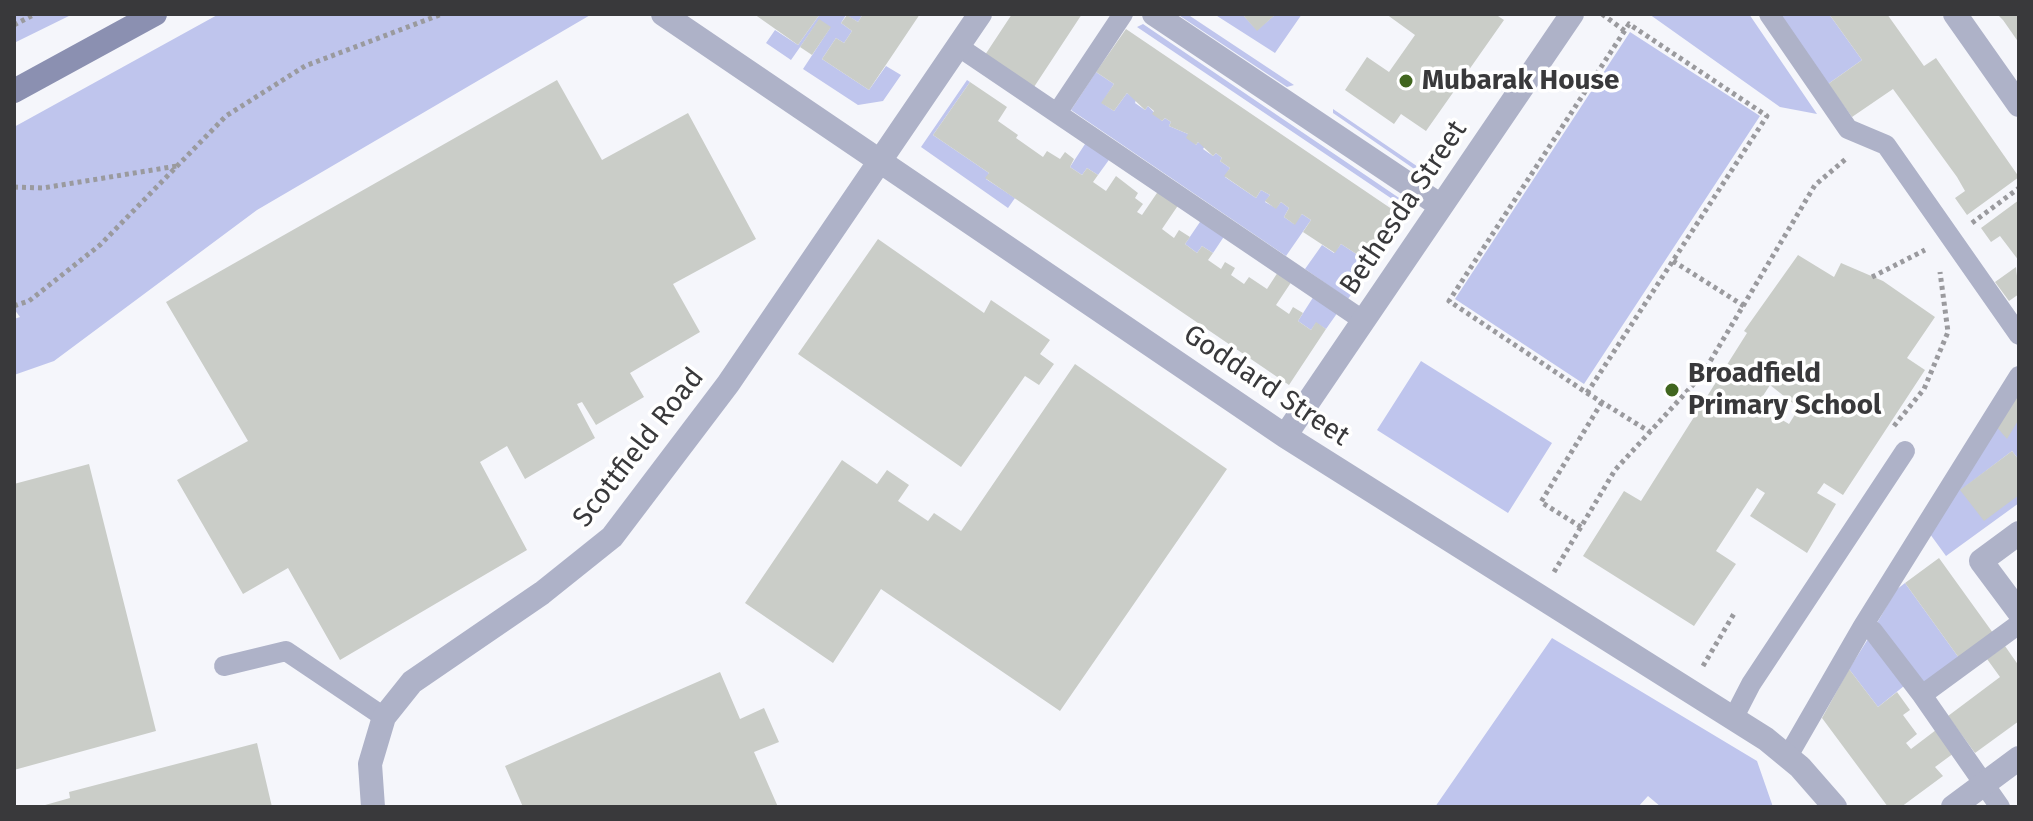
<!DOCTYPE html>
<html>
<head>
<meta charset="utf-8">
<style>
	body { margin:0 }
	#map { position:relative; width:2033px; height:821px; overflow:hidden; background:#f5f6fb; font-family:"Fira Sans",sans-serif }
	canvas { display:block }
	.frame { position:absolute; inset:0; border:16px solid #39393b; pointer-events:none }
</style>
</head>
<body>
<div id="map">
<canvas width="2033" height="821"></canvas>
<div class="frame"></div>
</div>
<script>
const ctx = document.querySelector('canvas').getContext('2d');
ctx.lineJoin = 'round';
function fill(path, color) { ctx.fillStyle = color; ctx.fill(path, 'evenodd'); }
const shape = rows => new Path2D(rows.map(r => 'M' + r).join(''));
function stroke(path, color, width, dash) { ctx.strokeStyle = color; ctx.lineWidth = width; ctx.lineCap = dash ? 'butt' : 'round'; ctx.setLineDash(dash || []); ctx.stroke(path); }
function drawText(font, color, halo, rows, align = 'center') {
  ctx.font = font + ' "Fira Sans",sans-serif'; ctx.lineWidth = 7; ctx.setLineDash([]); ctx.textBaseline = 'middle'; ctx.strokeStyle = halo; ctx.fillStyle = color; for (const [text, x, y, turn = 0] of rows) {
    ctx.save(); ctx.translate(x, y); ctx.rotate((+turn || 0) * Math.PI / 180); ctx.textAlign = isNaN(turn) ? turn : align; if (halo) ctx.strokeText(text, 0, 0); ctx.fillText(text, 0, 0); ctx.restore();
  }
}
const green = shape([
	[14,14,73,14,14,43],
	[219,14,592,14,257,210,54,361,14,375,14,319,20,317,14,309,14,127],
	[820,14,863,14,858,22,846,15,841,23,852,31,844,43,836,38,822,59,869,90,886,66,901,75,883,101,858,105,803,69,830,28,819,20,791,60,766,43,775,30,798,45],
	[1177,14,1187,14,1294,85,1287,87],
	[1214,14,1242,14,1257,30,1276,14,1302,14,1275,53],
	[1649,14,1749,14,1817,114,1780,107],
	[1780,14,1829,14,1862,60,1828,84],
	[1143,24,1408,204,1407,209,1137,27],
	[1630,32,1760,116,1584,384,1455,299],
	[1096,72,1114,84,1102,103,1114,111,1127,93,1136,100,1135,103,1145,110,1148,106,1162,121,1165,118,1171,122,1169,126,1188,134,1196,145,1198,142,1205,146,1203,149,1213,156,1216,153,1222,158,1220,161,1230,168,1225,177,1256,198,1261,190,1270,195,1265,202,1276,208,1281,202,1289,208,1284,217,1294,224,1302,214,1311,220,1286,256,1071,110],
	[967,80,970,82,933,135,989,173,986,179,1015,198,1008,208,921,147],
	[1333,109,1430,175,1423,175,1333,113],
	[1087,141,1111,157,1098,175,1087,168,1082,175,1070,167],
	[1202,219,1225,235,1213,253,1202,246,1197,253,1185,244],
	[1341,244,1361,257,1354,267,1365,275,1348,299,1305,269,1322,245,1334,253],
	[1314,296,1338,312,1326,329,1316,323,1311,330,1298,321],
	[1421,361,1552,443,1508,513,1377,430],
	[2019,419,2019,460,2012,451,1961,490,2019,495,2019,503,1946,556,1930,534,1995,425],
	[1905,583,1959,658,1922,684,1877,623,1896,590],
	[1552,638,1757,761,1773,807,1661,807,1648,796,1638,807,1435,807],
	[1868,639,1904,686,1878,707,1849,669]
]);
const building = shape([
	[754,14,820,14,798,45],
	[863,14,920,14,869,90,822,59,836,38,844,43,852,31,841,23,847,15,858,22],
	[1012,14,1082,14,1034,87,985,55],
	[1242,14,1276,14,1257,31],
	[1386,14,1495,14,1504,20,1426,131,1401,114,1394,124,1345,90,1367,57,1389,72,1415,35],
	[1829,14,1887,14,1924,66,1936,58,2019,177,1967,215,1955,198,1965,191,1957,177,1893,89,1852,117,1828,84,1862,60],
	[1997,14,2019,14,2019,43,2003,20],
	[819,19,831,27,812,55,800,47],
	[1126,29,1405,218,1365,275,1354,267,1361,257,1341,244,1335,253,1303,232,1311,220,1302,214,1295,225,1284,217,1289,208,1281,202,1276,209,1265,201,1270,195,1261,190,1256,198,1224,176,1230,168,1220,161,1222,158,1216,153,1213,156,1198,142,1196,145,1186,138,1188,134,1169,126,1171,122,1165,118,1162,121,1152,114,1154,111,1148,106,1145,110,1127,93,1114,111,1101,103,1114,84,1096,72],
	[557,80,602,160,688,113,756,239,673,284,700,332,630,373,644,397,596,425,582,402,577,404,595,438,525,479,507,446,480,462,527,550,340,660,288,568,243,594,177,480,248,441,166,302],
	[970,82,1007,107,998,121,1018,135,1016,138,1043,157,1047,151,1060,159,1065,152,1074,159,1070,167,1082,175,1087,168,1098,175,1093,182,1106,191,1116,176,1138,193,1135,198,1143,204,1137,212,1142,215,1159,190,1179,204,1162,229,1174,238,1179,230,1190,237,1185,244,1197,253,1202,246,1213,253,1208,260,1221,269,1225,262,1235,268,1231,275,1244,284,1249,277,1267,289,1278,272,1292,281,1276,305,1289,314,1293,307,1303,313,1298,321,1311,330,1316,322,1326,329,1289,385,985,178,989,173,933,135],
	[2019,200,2019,261,2000,236,1991,242,1981,228],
	[878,239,984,313,991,300,1050,340,1040,354,1054,364,1039,385,1025,376,961,467,798,354],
	[1798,255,1834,277,1841,263,1883,281,1935,317,1907,358,1925,370,1843,495,1824,483,1817,493,1836,504,1807,553,1750,516,1765,493,1757,488,1716,551,1736,564,1694,626,1583,556,1624,491,1641,501,1747,333,1744,331],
	[1770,385,1799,408,1789,424,1757,405],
	[2016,267,2019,294,2009,301,1995,282],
	[1075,364,1227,469,1060,711,881,589,833,663,745,603,842,460,877,484,887,470,909,485,898,501,928,521,934,513,961,531],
	[2019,390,2019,419,2007,439,1995,425],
	[2012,451,2019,460,2019,495,1984,521,1960,490],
	[89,464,156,731,14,770,14,484],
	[1939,558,1993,633,1959,658,1905,583],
	[2005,646,2019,666,2019,721,1975,753,1948,716,2000,677,1987,659],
	[1849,669,1878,707,1897,692,1910,710,1903,715,1917,734,1906,743,1911,749,1936,730,1954,753,1935,767,1943,776,1901,807,1888,807,1822,718],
	[720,672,740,719,764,708,779,742,754,752,778,807,523,807,505,766],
	[257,743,272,807,38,807,70,798,69,792]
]);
const path = shape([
	[1602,14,1625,31],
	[14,25,35,14],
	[14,187,43,188,177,166],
	[1972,223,2019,188],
	[1673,261,1744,306],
	[1872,277,1925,250],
	[14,306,29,301,100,245,226,116,305,66,442,14],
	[1587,393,1767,116,1629,24,1449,301,1587,393,1650,432],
	[1894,426,1924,389,1948,332,1940,272],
	[1581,527,1541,502,1602,402],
	[1554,572,1615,470,1702,375,1815,185,1847,158],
	[1703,666,1735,612]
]);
const lane = shape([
	[1769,14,1848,129,1886,145,2019,335],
	[959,47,1364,321],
	[1057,113,1123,14],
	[1863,626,1873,631,1922,695,2000,807],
	[224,666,286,651,384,717],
	[1922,695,2019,624],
	[1734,717,1751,684,1905,451],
	[1788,756,1863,626,2019,376]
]);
const street = shape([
	[663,14,1285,436,1766,739,1800,767,1835,807],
	[1154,14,1441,206],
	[1955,14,2019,105],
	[1285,436,1572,14],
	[2019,533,1981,561,2019,612],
	[373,807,370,764,384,717,412,682,542,593,612,537,728,384,980,14],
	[1953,807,2019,758]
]);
const secondary = shape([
	[14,91,155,14]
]);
const markers = [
	[1406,81,8,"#41661f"],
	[1672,390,8,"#41661f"]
];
const poiNames = [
	["Mubarak House",1422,81],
	["Broadfield",1688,374],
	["Primary School",1688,406]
];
const streetNames = [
	["Bethesda Street",1404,208,-56],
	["Goddard Street",1266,386,34],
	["Scottfield Road",639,448,-52]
];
fill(green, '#bfc5ed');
fill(building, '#cacdc8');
stroke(path, '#9a9a9e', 5, [4, 4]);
stroke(lane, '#aeb2c8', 20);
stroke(street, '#aeb2c8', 24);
stroke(secondary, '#8b90b1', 24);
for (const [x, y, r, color] of markers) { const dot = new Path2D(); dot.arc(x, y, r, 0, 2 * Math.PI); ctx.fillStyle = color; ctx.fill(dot); stroke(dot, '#fff', 3); }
drawText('bold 28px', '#39393b', '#fff', poiNames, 'left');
drawText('28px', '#39393b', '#fff', streetNames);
</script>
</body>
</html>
